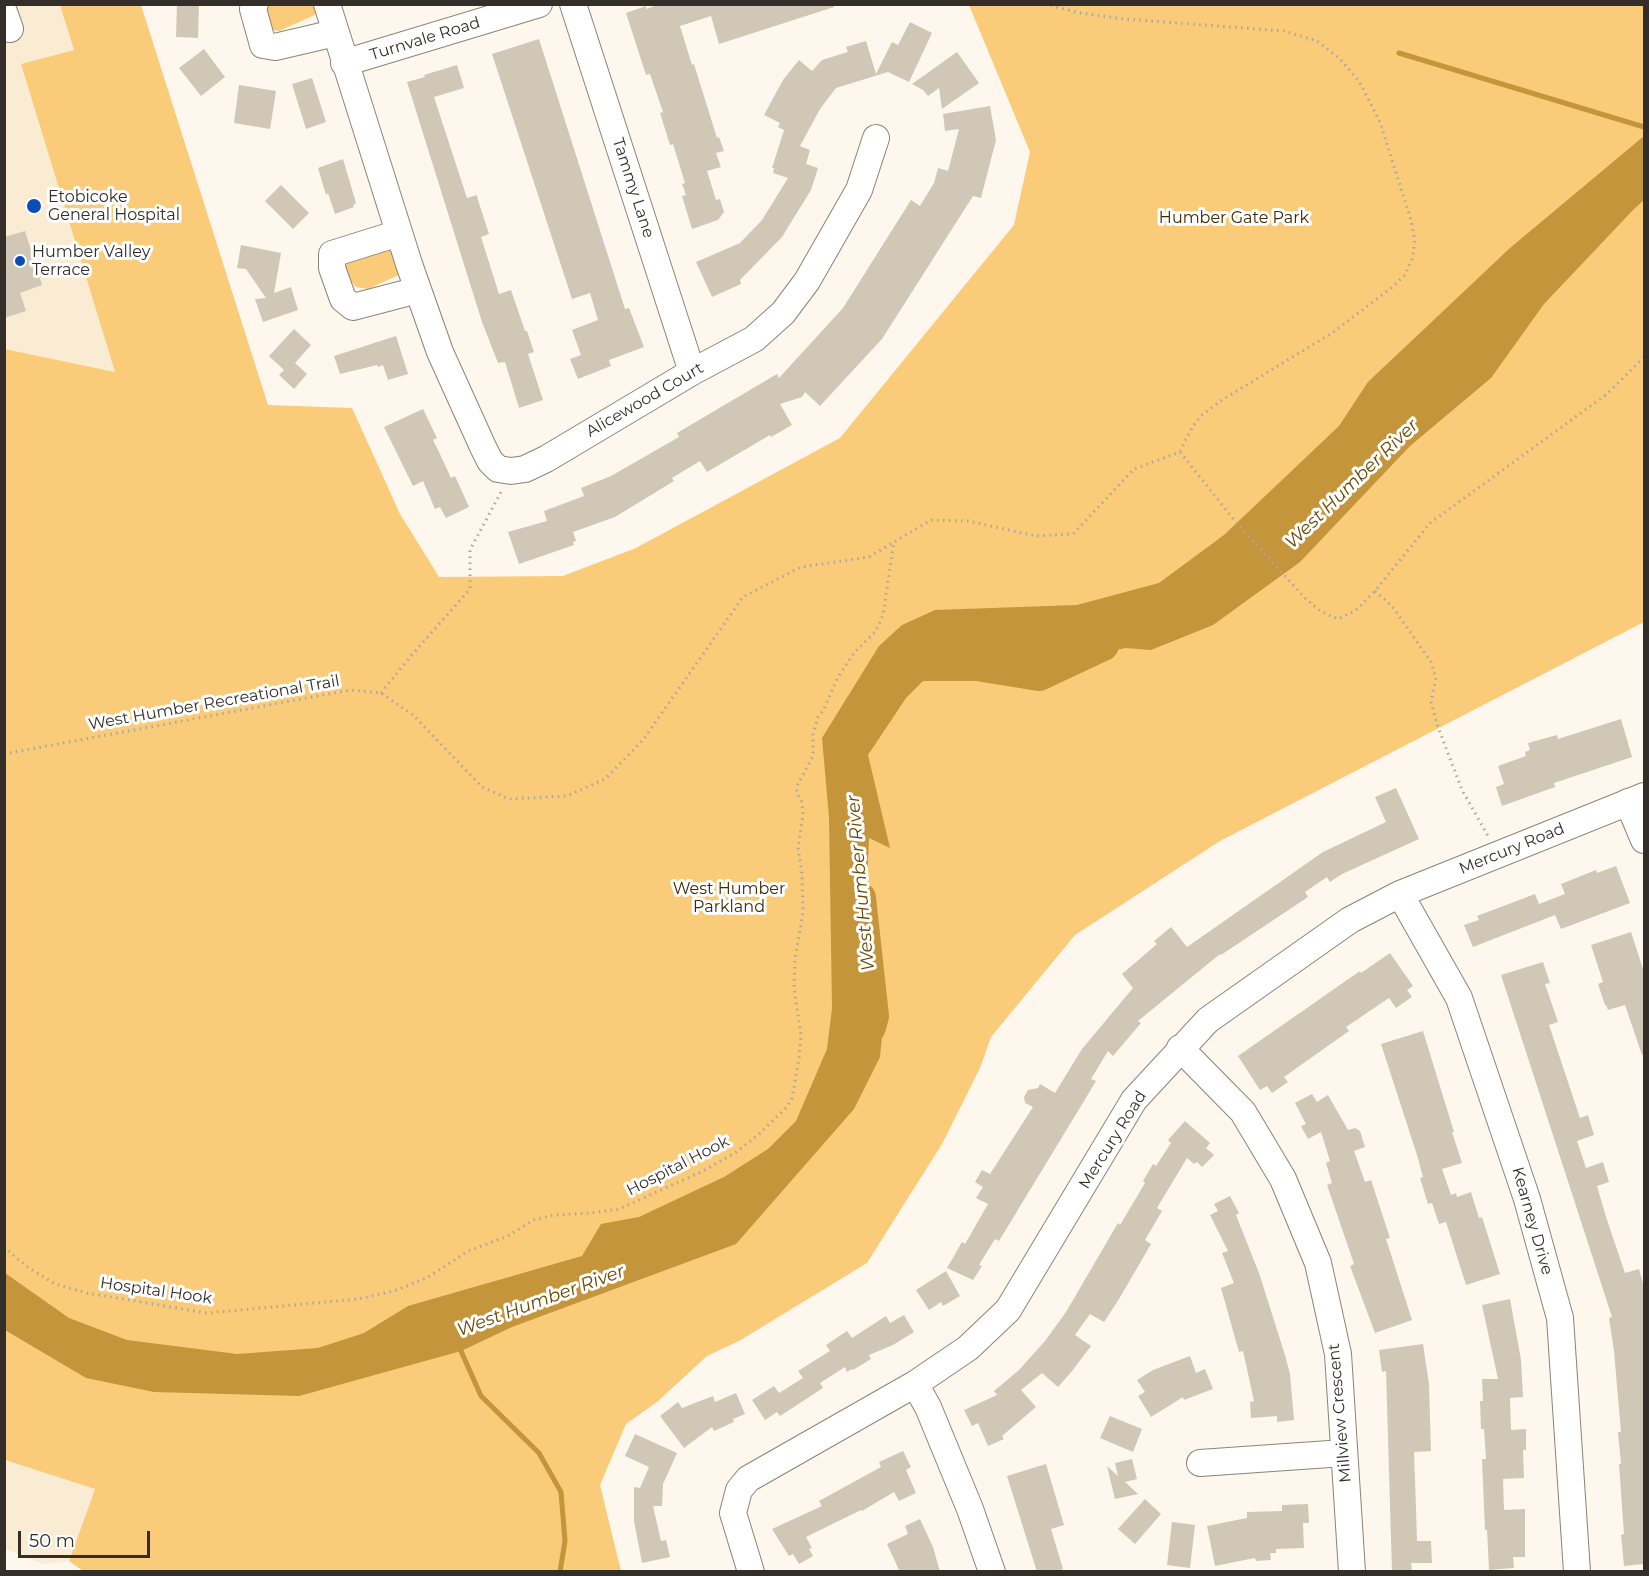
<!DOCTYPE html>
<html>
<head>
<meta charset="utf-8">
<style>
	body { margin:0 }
	#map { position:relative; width:1649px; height:1576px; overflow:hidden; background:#fdf7ed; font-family:Montserrat,sans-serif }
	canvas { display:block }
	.frame { position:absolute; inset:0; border:6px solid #332f28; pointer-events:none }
	.scale { position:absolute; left:18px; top:1531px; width:132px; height:27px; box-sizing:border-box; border:3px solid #332f28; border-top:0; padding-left:8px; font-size:18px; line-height:21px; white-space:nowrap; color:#332f28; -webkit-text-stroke:4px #fff; paint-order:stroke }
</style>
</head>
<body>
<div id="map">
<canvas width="1649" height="1576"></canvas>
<div class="frame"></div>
<div class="scale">50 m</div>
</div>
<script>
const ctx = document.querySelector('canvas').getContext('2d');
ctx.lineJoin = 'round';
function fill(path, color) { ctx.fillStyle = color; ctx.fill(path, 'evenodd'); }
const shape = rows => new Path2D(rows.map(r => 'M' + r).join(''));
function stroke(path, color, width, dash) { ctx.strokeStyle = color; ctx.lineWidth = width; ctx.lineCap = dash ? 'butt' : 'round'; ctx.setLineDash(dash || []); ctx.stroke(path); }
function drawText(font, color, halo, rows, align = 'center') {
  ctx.font = font + ' Montserrat,sans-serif'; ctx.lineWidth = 6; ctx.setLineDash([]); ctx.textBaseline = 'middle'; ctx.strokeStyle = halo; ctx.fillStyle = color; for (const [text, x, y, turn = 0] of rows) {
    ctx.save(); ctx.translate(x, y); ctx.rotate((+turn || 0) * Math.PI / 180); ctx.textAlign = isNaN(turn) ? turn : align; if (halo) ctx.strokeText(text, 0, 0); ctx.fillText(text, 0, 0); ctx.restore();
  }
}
const built = shape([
	[5,5,60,5,74,50,21,64,115,372,5,349],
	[4,1460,95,1489,69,1561,43,1564,5,1549]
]);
const green = shape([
	[60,5,141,5,268,405,352,408,400,514,439,577,563,576,636,548,840,438,1014,225,1030,152,969,5,928,5,1644,5,1644,622,1220,841,1075,935,991,1037,980,1068,942,1144,867,1263,739,1341,707,1356,657,1402,626,1424,600,1485,621,1571,83,1571,69,1561,95,1489,5,1460,5,349,115,372,21,64,74,50],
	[260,5,318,5,315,15,279,31,267,29],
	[391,245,403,264,399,275,368,289,356,287,348,278,345,266,356,251]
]);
const water = shape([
	[1644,136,1644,200,1633,210,1544,304,1491,378,1410,446,1300,562,1213,625,1151,650,1125,648,989,681,923,681,906,698,868,755,890,848,869,838,863,968,867,983,885,1005,880,1057,854,1109,736,1244,512,1327,461,1351,299,1396,154,1392,86,1378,5,1330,5,1273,69,1318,127,1340,237,1354,318,1348,364,1333,408,1306,582,1256,601,1224,639,1217,724,1177,768,1149,796,1121,827,1049,832,1008,829,817,822,738,879,646,902,625,935,610,1077,605,1159,583,1224,535,1339,426,1368,382,1510,248]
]);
const stream = shape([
	[1399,53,1644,127],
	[461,1351,481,1396,539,1453,561,1492,565,1541,560,1572]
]);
const river = shape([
	[983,666,1039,675,1103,645],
	[860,898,873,1016,870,1027]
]);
const building = shape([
	[177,4,199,4,198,38,176,37],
	[661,4,834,4,834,7,719,44,711,16,680,26,692,65,694,64,717,138,719,137,724,151,716,153,721,167,707,171,716,200,720,199,724,212,718,220,692,229,682,196,686,195,682,184,685,183,673,144,670,145,660,113,663,112,650,74,646,75,626,13,646,6,646,9],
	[910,22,932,33,909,82,888,72,836,88,820,109,800,146,810,150,806,164,818,168,811,190,782,237,740,280,741,284,712,297,696,262,740,243,762,220,788,178,773,173,774,168,772,168,784,130,778,127,780,123,764,115,783,80,799,60,812,71,822,60,848,52,846,47,866,41,876,74,892,42,898,45],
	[539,39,625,309,629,308,644,347,609,360,611,366,578,379,570,359,581,355,572,330,598,320,590,293,572,299,492,54],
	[204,49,225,77,201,96,179,68],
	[957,52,979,83,942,109,939,88,928,96,923,90,912,84],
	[457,65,464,88,434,97,467,198,477,195,478,200,489,234,481,237,499,294,511,290,525,331,527,331,534,352,528,354,543,400,519,408,505,362,498,363,482,322,407,82,425,77,424,75],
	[312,78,326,122,306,129,292,84],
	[239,85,276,91,270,129,234,123],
	[990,106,996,140,981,198,973,196,882,339,820,406,805,392,802,397,780,404,792,425,771,437,770,435,707,472,700,461,672,478,674,481,615,517,573,532,576,541,573,542,574,545,519,564,508,532,547,521,544,511,584,496,581,488,611,476,679,437,677,433,777,374,779,378,843,308,911,200,920,206,934,183,938,168,948,171,959,129,945,131,943,114],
	[343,159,356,203,353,205,354,207,335,214,328,193,326,195,318,168],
	[281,185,309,213,293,229,265,201],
	[25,231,42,285,20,293,26,311,4,318,4,237],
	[241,245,281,253,274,293,291,287,298,310,263,322,255,299,266,298,246,269,237,268],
	[294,329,311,345,295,363,307,374,294,389,279,375,284,370,269,356],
	[396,336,408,374,388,380,383,365,378,367,377,365,340,374,334,356],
	[423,409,437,438,433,440,439,452,451,478,455,476,469,507,446,518,440,507,435,509,423,481,413,486,384,427],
	[1621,719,1632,757,1554,783,1555,787,1502,806,1496,787,1504,784,1498,766,1526,756,1525,752,1530,750,1528,743,1557,735,1558,739],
	[1396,788,1419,839,1342,874,1330,882,1327,877,1305,892,1308,897,1221,955,1220,954,1138,1021,1141,1023,1113,1056,1108,1051,1091,1079,1096,1081,1084,1101,999,1241,995,1239,979,1265,982,1266,973,1280,947,1268,962,1242,965,1244,988,1204,976,1198,983,1187,975,1182,982,1170,990,1174,1033,1107,1025,1103,1024,1097,1028,1090,1038,1088,1040,1084,1055,1093,1082,1049,1133,988,1122,974,1157,944,1154,941,1171,927,1187,947,1323,852,1386,822,1375,797],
	[1616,866,1630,903,1561,929,1555,915,1473,947,1464,925,1479,920,1477,916,1535,894,1539,904,1565,894,1561,884,1596,870,1597,873],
	[1631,932,1644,972,1644,1055,1642,1055,1625,1005,1608,1010,1606,1005,1605,1005,1598,984,1603,982,1591,945],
	[1390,953,1413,986,1407,990,1412,997,1396,1008,1389,998,1346,1027,1349,1031,1284,1077,1288,1082,1272,1093,1267,1086,1260,1090,1238,1056,1360,971,1361,973],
	[1543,962,1550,983,1545,984,1558,1022,1549,1025,1580,1118,1588,1115,1594,1135,1577,1141,1586,1168,1603,1162,1609,1182,1597,1186,1607,1220,1625,1273,1639,1269,1644,1287,1644,1564,1624,1566,1621,1535,1624,1534,1619,1464,1621,1464,1618,1432,1621,1432,1614,1351,1609,1318,1612,1317,1501,975],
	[1423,1031,1454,1132,1452,1132,1462,1163,1442,1169,1451,1195,1456,1193,1457,1197,1471,1192,1479,1218,1482,1217,1500,1274,1466,1285,1446,1222,1439,1224,1432,1203,1428,1204,1420,1178,1423,1177,1417,1155,1381,1044],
	[1312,1094,1317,1102,1328,1095,1348,1130,1355,1128,1360,1131,1365,1147,1354,1151,1365,1182,1371,1180,1390,1238,1386,1239,1412,1320,1375,1333,1350,1266,1354,1264,1327,1185,1332,1183,1326,1163,1330,1161,1321,1132,1308,1139,1301,1126,1306,1124,1295,1103],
	[1185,1121,1210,1143,1206,1148,1214,1155,1202,1167,1197,1162,1194,1164,1187,1158,1157,1208,1162,1211,1145,1240,1151,1244,1119,1299,1104,1322,1090,1314,1075,1335,1091,1346,1072,1371,1058,1387,1042,1373,1021,1390,1036,1407,1002,1436,1004,1439,988,1446,978,1423,972,1426,964,1410,997,1395,994,1391,1019,1370,1045,1341,1066,1312,1118,1223,1120,1225,1145,1183,1143,1181,1153,1164,1156,1166,1171,1143,1168,1140],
	[1230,1196,1239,1213,1236,1215,1259,1273,1285,1355,1290,1374,1294,1420,1277,1422,1277,1416,1251,1418,1250,1402,1254,1401,1243,1351,1239,1352,1221,1288,1234,1283,1222,1253,1228,1251,1210,1215,1218,1211,1214,1204],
	[946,1271,960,1296,943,1306,941,1302,929,1310,916,1290],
	[1510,1299,1521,1360,1523,1397,1510,1398,1511,1430,1526,1429,1526,1450,1523,1450,1524,1478,1503,1479,1504,1510,1525,1509,1525,1557,1513,1557,1514,1568,1489,1570,1487,1530,1485,1530,1482,1459,1486,1459,1484,1429,1481,1429,1480,1401,1483,1401,1482,1379,1498,1379,1482,1305],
	[904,1315,914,1332,893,1345,869,1355,871,1359,853,1370,852,1369,847,1372,845,1367,820,1383,823,1388,780,1416,777,1412,765,1420,752,1400,774,1386,779,1393,803,1378,798,1371,830,1351,826,1345,847,1331,852,1338,886,1316,890,1323],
	[1423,1344,1429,1384,1431,1451,1414,1452,1416,1508,1417,1541,1431,1541,1432,1563,1411,1563,1412,1572,1392,1572,1386,1371,1382,1372,1379,1350],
	[1190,1356,1196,1373,1205,1369,1213,1389,1184,1400,1183,1397,1151,1417,1138,1396,1145,1392,1137,1380,1153,1370],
	[736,1393,745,1414,733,1419,734,1422,714,1431,712,1427,684,1448,660,1416,678,1402,682,1408,713,1396,715,1402],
	[1110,1416,1142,1429,1133,1452,1100,1438],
	[635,1434,677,1453,663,1484,662,1506,653,1506,661,1541,666,1540,670,1557,642,1563,634,1521,634,1487,640,1488,649,1467,625,1456],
	[903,1451,911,1467,906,1470,916,1493,899,1501,894,1492,862,1511,861,1510,806,1537,812,1548,809,1549,813,1556,799,1564,793,1554,789,1556,772,1529,822,1506,819,1501,881,1467,879,1462],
	[1132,1459,1137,1479,1125,1482,1138,1494,1115,1499,1107,1466,1118,1476,1115,1463],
	[1046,1464,1064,1525,1051,1529,1063,1569,1055,1572,1037,1572,1007,1476],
	[1145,1499,1161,1514,1135,1544,1118,1529],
	[1308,1504,1309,1523,1303,1523,1304,1548,1276,1549,1276,1553,1270,1553,1271,1560,1256,1561,1255,1558,1215,1566,1207,1526,1247,1518,1247,1512,1282,1511,1282,1505],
	[920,1519,933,1547,940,1572,900,1572,887,1544,908,1534,905,1526],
	[1172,1522,1195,1525,1190,1568,1167,1565]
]);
const path = shape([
	[1045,4,1080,13,1124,19,1284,31,1317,41,1340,59,1359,81,1380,122,1411,220,1415,241,1412,259,1405,275,1390,289,1332,333,1222,400,1201,416,1193,426,1180,451],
	[1375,591,1392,606,1431,662,1436,678,1431,702,1438,727,1462,790,1488,836],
	[381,693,410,657,470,589,470,550,502,490],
	[4,754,350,690,381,693,413,715,482,787,509,799,567,796,605,779,643,740,743,597,801,567,869,557,931,520,968,521,1036,536,1073,534,1134,469,1180,452,1235,521,1305,598,1320,611,1338,619,1355,611,1375,591,1430,523,1607,394,1644,357],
	[4,1247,26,1266,55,1284,87,1293,207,1313,358,1299,394,1291,427,1278,468,1251,508,1236,533,1220,554,1215,591,1213,619,1209,701,1172,735,1153,758,1135,787,1107,792,1098,799,1059,801,1035,794,987,795,959,803,912,802,874,798,848,803,815,802,802,797,793,797,786,813,756,813,734,818,717,824,709,838,677,854,653,876,631,883,615,894,542]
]);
const minor = shape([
	[255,4,253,9,263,45,275,47,335,33],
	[327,4,409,264,440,352,483,447,490,461,498,469,511,471,525,469,546,459,692,372,754,339,783,313,807,281,859,190,876,138],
	[573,4,692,372],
	[4,12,10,29],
	[344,63,539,4],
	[399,233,332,254,332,268,343,299,353,307,418,290],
	[1628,802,1644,840],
	[1400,894,1459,998,1527,1199,1560,1318,1577,1572],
	[1180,1048,1243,1112,1283,1179,1318,1263,1338,1354,1352,1572],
	[915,1384,928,1407,970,1509,992,1572],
	[1200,1463,1344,1453],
	[751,1572,733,1513,739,1490,748,1479,915,1384,968,1348,1008,1310,1134,1100,1208,1020,1350,920,1400,894,1644,796]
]);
const markers = [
	[34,206,8,"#0b4db8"],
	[20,261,6,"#0b4db8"]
];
const streetNames = [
	["Turnvale Road",425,39,-17],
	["Tammy Lane",633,188,72],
	["Alicewood Court",645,400,-30],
	["West Humber Recreational Trail",214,703,-10],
	["Mercury Road",1512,849,-22],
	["Mercury Road",1113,1140,-58],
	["Hospital Hook",678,1166,-27],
	["Kearney Drive",1532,1221,74],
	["Hospital Hook",156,1291,8],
	["Millview Crescent",1340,1413,-95]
];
const poiNames = [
	["Etobicoke",48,197],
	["General Hospital",48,215],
	["Humber Valley",32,252],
	["Terrace",32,270]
];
const parkNames = [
	["Humber Gate Park",1234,218],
	["West Humber",729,889],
	["Parkland",729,907]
];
const waterNames = [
	["West Humber River",1352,484,-44],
	["West Humber River",861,883,-95],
	["West Humber River",541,1301,-20]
];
fill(built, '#faebd3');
fill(green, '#facb79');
fill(water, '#c4953a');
stroke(stream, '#c4953a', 5);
stroke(river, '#c4953a', 32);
fill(building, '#d1c7b7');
stroke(minor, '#8e8475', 28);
stroke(path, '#aca79e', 3, [1.5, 4.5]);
stroke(minor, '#fff', 26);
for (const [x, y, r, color] of markers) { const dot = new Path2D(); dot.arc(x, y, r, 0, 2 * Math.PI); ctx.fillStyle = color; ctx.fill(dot); stroke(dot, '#fff', 2); }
drawText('16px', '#332f28', '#fff', streetNames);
drawText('16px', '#332f28', '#fff', poiNames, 'left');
drawText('16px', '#3e2b03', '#fff', parkNames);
drawText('italic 18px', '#694900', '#fff', waterNames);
</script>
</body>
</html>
